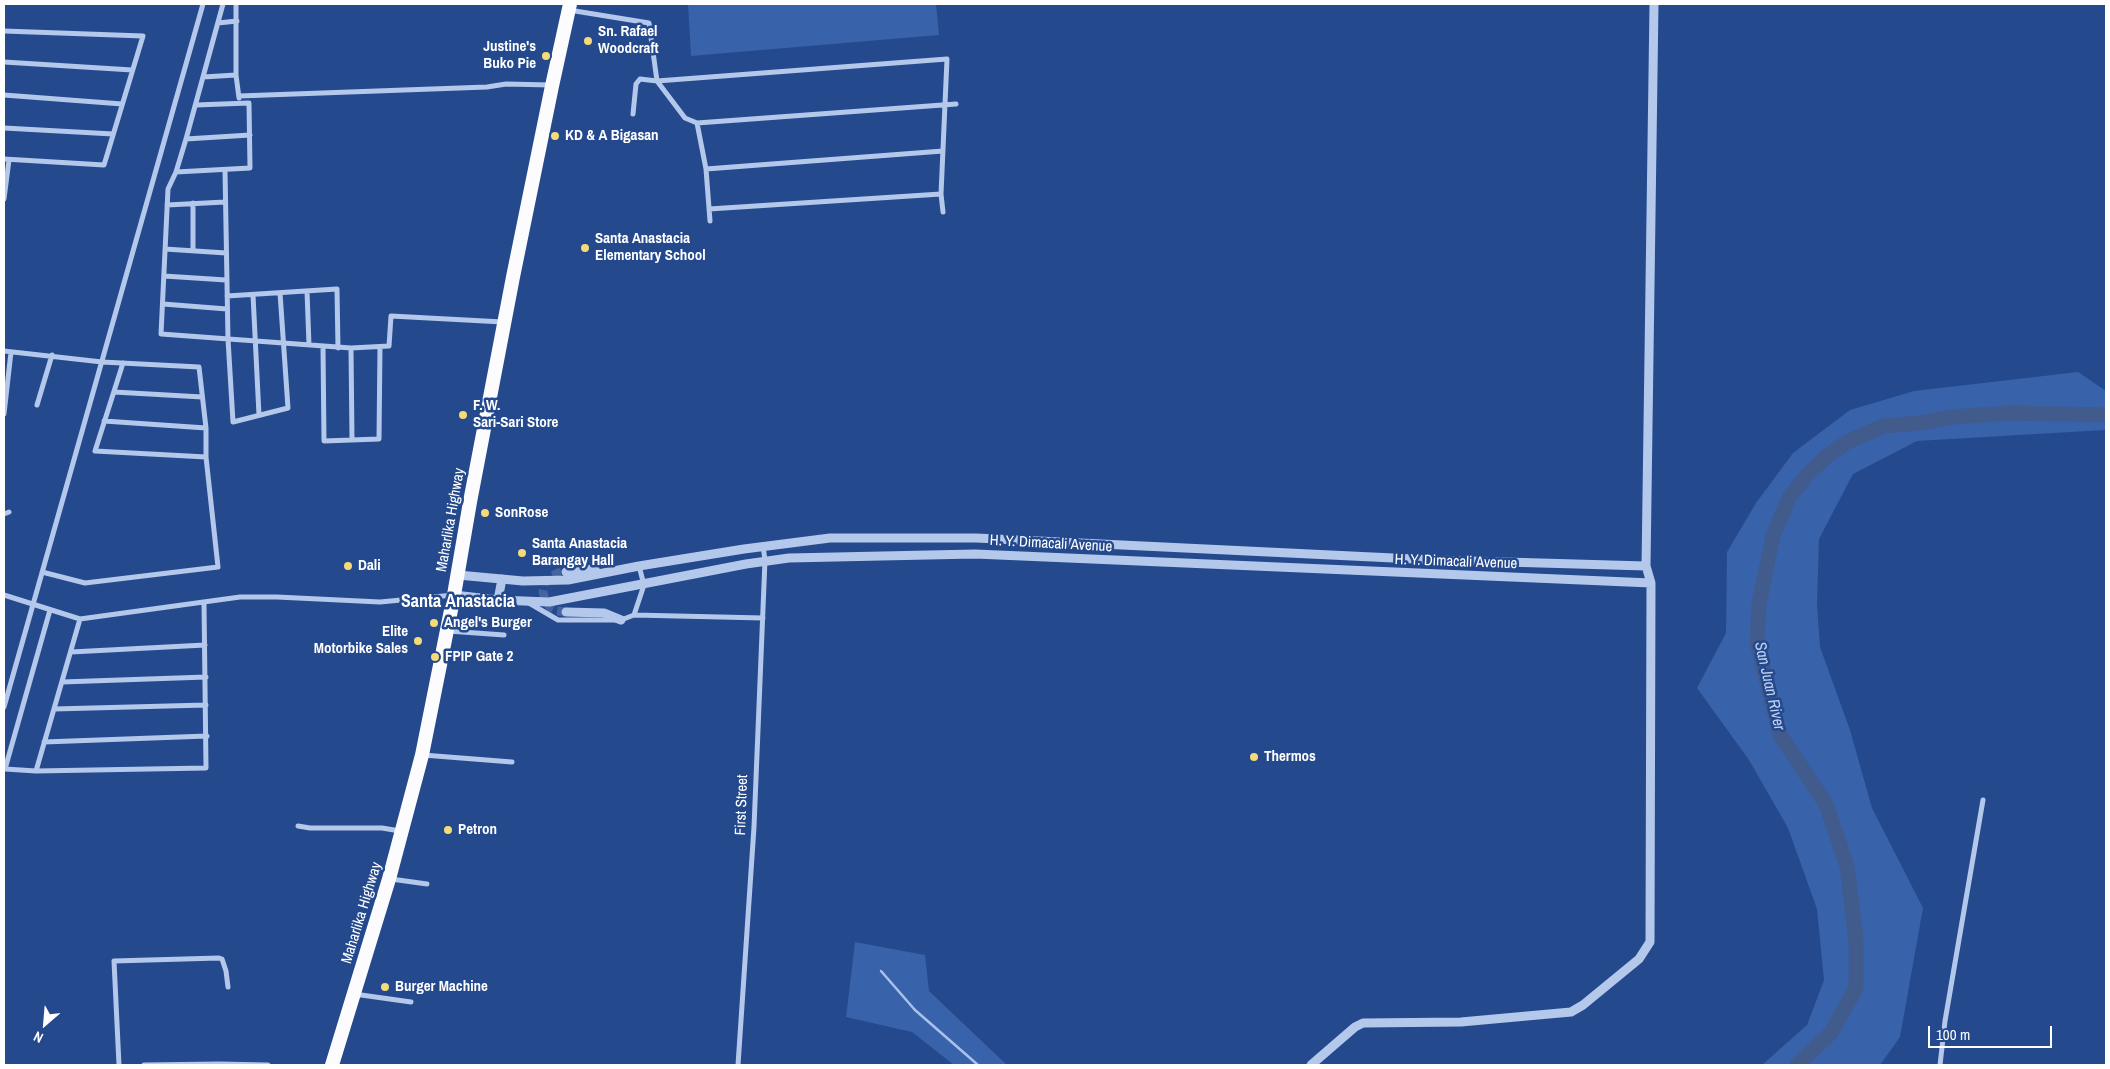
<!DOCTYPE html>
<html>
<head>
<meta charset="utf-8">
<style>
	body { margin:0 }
	#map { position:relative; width:2110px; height:1069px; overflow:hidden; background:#24498d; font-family:"Archivo Narrow",sans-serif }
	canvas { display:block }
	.frame { position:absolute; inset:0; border:5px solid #fff; pointer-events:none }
	.north { position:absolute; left:20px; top:999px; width:50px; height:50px; -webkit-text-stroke:4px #24498d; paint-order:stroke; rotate:207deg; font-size:14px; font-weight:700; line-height:20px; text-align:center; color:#fff }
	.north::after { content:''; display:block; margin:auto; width:18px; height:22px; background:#fff; clip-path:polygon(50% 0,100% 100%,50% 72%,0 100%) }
	.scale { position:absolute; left:1928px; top:1026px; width:124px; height:22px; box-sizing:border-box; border:2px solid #fff; border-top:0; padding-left:6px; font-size:15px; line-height:18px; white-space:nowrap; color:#fff; -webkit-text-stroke:4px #24498d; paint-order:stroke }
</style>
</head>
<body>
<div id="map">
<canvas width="2110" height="1069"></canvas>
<div class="frame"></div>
<div class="north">N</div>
<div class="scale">100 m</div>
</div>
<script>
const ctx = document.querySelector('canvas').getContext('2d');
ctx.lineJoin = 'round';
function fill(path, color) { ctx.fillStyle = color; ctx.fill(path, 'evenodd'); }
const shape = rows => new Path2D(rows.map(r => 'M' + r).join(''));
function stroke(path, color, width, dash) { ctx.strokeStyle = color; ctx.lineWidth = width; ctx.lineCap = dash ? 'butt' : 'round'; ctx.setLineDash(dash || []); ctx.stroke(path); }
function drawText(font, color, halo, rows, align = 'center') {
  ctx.font = font + ' "Archivo Narrow",sans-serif'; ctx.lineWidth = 5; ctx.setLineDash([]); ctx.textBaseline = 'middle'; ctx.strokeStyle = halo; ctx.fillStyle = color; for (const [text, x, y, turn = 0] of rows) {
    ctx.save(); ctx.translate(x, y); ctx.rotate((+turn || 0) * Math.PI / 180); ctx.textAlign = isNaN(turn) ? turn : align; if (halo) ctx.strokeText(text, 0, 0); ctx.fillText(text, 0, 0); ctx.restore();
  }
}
const green = shape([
	[688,4,936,4,939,35,691,56],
	[2078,372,2106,391,2106,432,2105,430,1917,441,1853,474,1819,539,1817,604,1820,647,1850,730,1872,808,1923,908,1900,1037,1880,1065,1762,1065,1807,1025,1824,980,1817,909,1788,828,1749,760,1697,688,1726,633,1727,552,1756,503,1793,453,1850,410,1914,391],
	[855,942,925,955,929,991,1007,1065,954,1065,912,1032,846,1017]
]);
const stream = shape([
	[881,971,915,1010,978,1065]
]);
const river = shape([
	[1797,1065,1831,1033,1856,988,1856,940,1847,866,1826,804,1780,735,1757,643,1759,604,1773,536,1789,498,1807,475,1827,456,1847,442,1884,426,1920,423,1953,417,2010,413,2106,415]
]);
const tertiaryTunnel = shape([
	[566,612,557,611,550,607,545,600,543,592,545,583,550,577,558,573,566,572]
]);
const minor = shape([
	[223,4,186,139,176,172,168,189,161,334,351,348,389,346,391,316,503,322],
	[236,4,236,75,239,98],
	[569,10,649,23,657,81,685,118,697,123,956,104],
	[218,23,237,21],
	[4,31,143,36,104,165,4,159],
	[4,62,132,70],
	[203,77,236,75],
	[4,95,122,104],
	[239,96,487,87,506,84,551,85],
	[633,114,636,84,640,79,657,81,947,59,941,194,943,212],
	[697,123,706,169,710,221],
	[4,128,113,134],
	[186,139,250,135],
	[706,169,943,151],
	[225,170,228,339,233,422,288,408,280,293],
	[176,172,250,168,249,103,196,105],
	[4,199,9,160],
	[193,203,193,251],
	[167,205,225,202],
	[709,209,941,194],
	[165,249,226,253],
	[164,276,226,280],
	[307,291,309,345],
	[253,295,259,415],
	[227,296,337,289,338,348],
	[163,304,227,309],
	[323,347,324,441,379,439,380,347],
	[351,348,352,440],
	[4,351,102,362,199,367,206,428,206,457,218,567,85,583,42,572],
	[123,363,95,451,206,457],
	[114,392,202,397],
	[37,405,52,355],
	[4,414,11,352],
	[104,421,206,428],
	[4,514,9,512],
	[4,595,80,619,240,597,277,597,380,602,454,595],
	[529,603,558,620,621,620,634,615,763,618],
	[50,610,5,769,36,771,80,619],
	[634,615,644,585,639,566],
	[448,631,504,635],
	[71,652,205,645],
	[62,682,206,677],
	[4,707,203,4],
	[54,709,206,705],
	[44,742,207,736],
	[423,755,512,762],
	[36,771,206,768,204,603],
	[298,826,310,828,382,828,400,831],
	[391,879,427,884],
	[354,994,411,1002],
	[119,1065,114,961,219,958,222,959,226,971,228,987],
	[144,1065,219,1064,268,1065],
	[738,1065,754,827,765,560,763,546],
	[1940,1065,1945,1021,1983,800]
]);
const tertiary = shape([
	[566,572,595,569],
	[458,575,523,581,568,580,639,566,744,549,830,538,976,538,1435,560,1646,566],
	[454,595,498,600,549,602,746,564,789,558,975,554,1651,583],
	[498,600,502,579],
	[566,612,604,613,621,620],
	[1311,1065,1355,1027,1363,1023,1461,1022,1571,1012,1583,1005,1639,959,1650,942,1651,583,1646,566,1654,4]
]);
const trunk = shape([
	[332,1065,389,879,422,755,454,595,470,502,513,277,552,86,570,4]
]);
const markers = [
	[588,41,5,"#f5db77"],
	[546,56,5,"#f5db77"],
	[555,136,5,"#f5db77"],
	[585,248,5,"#f5db77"],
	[463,415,5,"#f5db77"],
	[485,513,5,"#f5db77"],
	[522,553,5,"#f5db77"],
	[348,566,5,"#f5db77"],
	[434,623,5,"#f5db77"],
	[418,641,5,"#f5db77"],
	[435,657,5,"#f5db77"],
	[1254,757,5,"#f5db77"],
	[448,830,5,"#f5db77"],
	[385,987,5,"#f5db77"]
];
const poiNames = [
	["Sn. Rafael",598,32],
	["Woodcraft",598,49],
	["Justine's",536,47,"right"],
	["Buko Pie",536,64,"right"],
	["KD & A Bigasan",565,136],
	["Santa Anastacia",595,239],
	["Elementary School",595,256],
	["F. W.",473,406],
	["Sari-Sari Store",473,423],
	["SonRose",495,513],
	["Santa Anastacia",532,544],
	["Barangay Hall",532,561],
	["Dali",358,566],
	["Angel's Burger",444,623],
	["Elite",408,632,"right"],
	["Motorbike Sales",408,649,"right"],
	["FPIP Gate 2",445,657],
	["Thermos",1264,757],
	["Petron",458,830],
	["Burger Machine",395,987]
];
const streetNames = [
	["Maharlika Highway",451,520,-80],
	["H. Y. Dimacali Avenue",1051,544,3],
	["H. Y. Dimacali Avenue",1456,562,2],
	["First Street",742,805,-88],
	["Maharlika Highway",362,913,-73]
];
const waterNames = [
	["San Juan River",1769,686,77]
];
const quarterNames = [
	["Santa Anastacia",458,602]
];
fill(green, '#3862aa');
stroke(stream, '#a7c2ec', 2.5);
stroke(river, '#415b8d', 15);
stroke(tertiaryTunnel, '#45649e', 9, [9, 4.5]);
stroke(minor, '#b3c8eb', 5);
stroke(tertiary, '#b3c8eb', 9);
stroke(trunk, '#fcfcfe', 14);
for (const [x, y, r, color] of markers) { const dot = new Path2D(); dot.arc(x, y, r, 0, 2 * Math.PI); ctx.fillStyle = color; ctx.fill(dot); stroke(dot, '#24498d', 2); }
drawText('bold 15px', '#fff', '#24498d', poiNames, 'left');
drawText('15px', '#fff', '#24498d', streetNames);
drawText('italic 16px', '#bfd2f2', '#24498d', waterNames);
drawText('bold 18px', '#fff', '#24498d', quarterNames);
</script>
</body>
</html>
